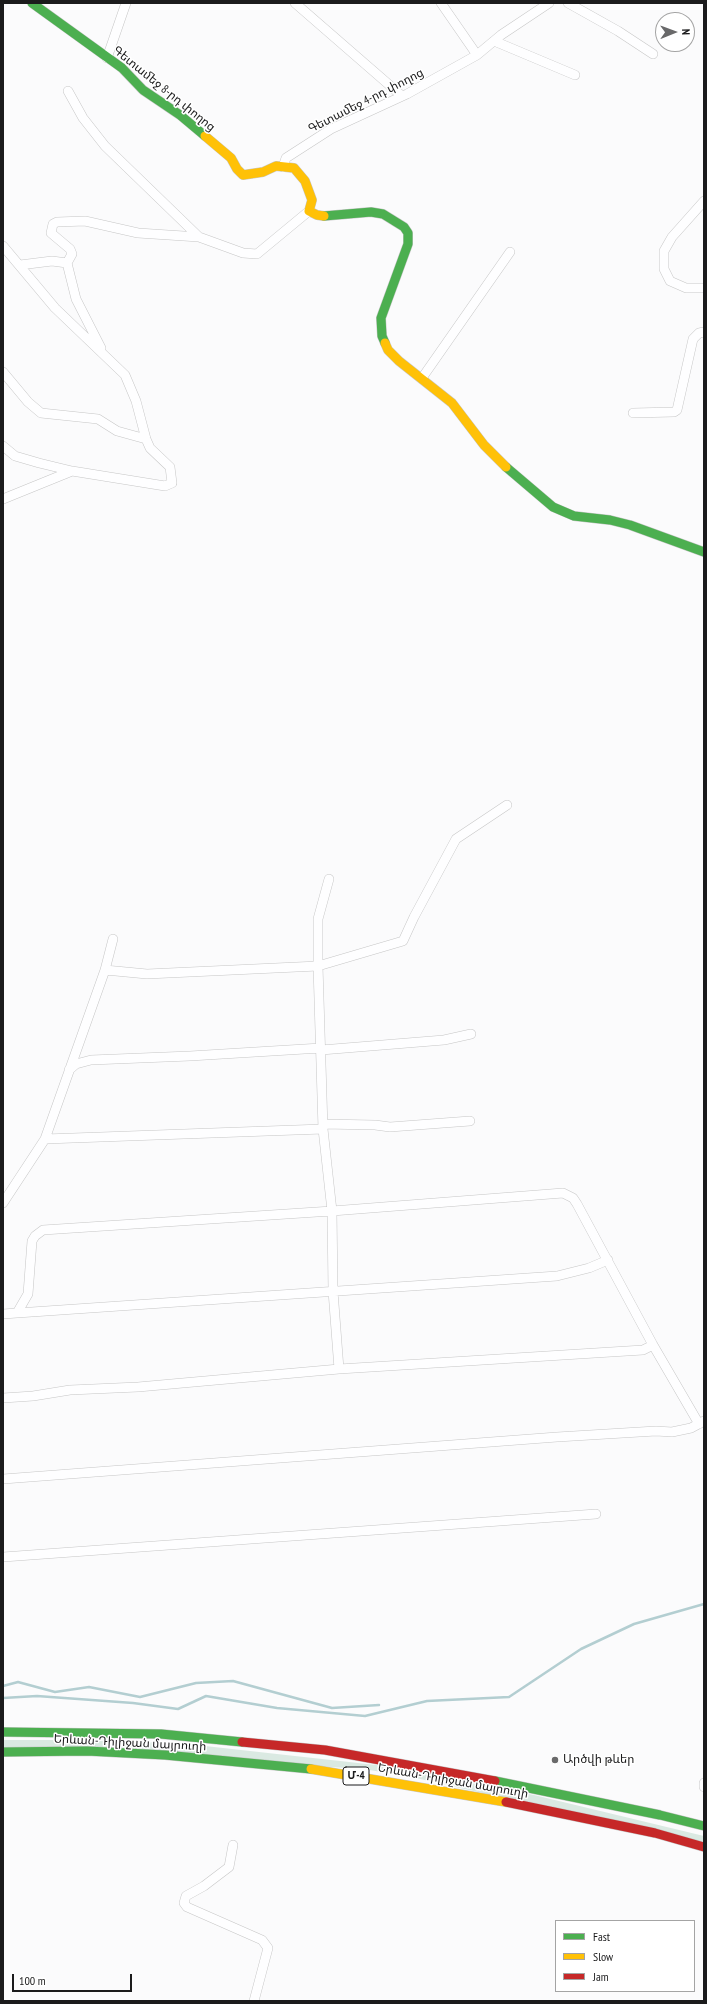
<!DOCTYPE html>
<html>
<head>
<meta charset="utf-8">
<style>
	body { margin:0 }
	#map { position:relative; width:707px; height:2004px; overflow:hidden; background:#fbfbfc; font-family:"PT Sans Narrow",sans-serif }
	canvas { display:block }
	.frame { position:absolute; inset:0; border:4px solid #1b1b1c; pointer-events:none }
	.legend { position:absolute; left:555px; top:1920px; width:140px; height:72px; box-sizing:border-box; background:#fff; border:1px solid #a4a4a4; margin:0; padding:5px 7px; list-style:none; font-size:12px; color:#1b1b1c }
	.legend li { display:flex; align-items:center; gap:8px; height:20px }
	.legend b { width:20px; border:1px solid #a4a4a4 }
	.north { position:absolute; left:655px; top:12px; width:40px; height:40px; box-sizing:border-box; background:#fff; border:1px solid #a4a4a4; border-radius:50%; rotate:89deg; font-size:11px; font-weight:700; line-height:16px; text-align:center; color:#1b1b1c }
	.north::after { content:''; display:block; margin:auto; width:14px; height:18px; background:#69696a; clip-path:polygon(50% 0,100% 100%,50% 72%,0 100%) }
	.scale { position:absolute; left:12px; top:1974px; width:120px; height:18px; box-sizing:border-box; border:2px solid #1b1b1c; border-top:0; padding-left:5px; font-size:12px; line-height:14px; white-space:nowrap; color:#1b1b1c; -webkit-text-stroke:3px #fff; paint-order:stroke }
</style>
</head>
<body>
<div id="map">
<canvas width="707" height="2004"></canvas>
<div class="frame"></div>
<ul class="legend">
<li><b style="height:5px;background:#4caf50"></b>Fast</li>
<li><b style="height:5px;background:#ffc107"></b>Slow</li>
<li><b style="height:5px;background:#c62828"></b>Jam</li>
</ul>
<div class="north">N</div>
<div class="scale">100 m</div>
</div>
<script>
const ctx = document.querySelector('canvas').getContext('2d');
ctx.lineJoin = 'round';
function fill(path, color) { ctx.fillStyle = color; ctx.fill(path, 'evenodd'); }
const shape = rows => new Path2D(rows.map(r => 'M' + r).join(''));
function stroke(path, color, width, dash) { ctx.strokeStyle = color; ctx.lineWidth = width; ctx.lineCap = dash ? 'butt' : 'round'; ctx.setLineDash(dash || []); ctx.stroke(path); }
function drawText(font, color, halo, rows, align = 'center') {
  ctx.font = font + ' "PT Sans Narrow","Noto Sans Armenian",sans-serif'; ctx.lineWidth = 3; ctx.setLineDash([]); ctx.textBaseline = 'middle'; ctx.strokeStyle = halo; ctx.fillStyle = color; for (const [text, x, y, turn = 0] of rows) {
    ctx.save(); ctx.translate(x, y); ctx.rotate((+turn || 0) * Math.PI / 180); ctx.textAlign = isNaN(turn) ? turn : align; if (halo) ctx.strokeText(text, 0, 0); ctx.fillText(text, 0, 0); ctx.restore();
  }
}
const green = shape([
	[3,1740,61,1740,178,1743,376,1765,534,1795,704,1836,704,1843,407,1776,363,1769,3,1747]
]);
const stream = shape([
	[3,1686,18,1682,55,1692,89,1687,140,1697,196,1683,233,1681,332,1708,379,1705],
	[3,1698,37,1696,133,1703,178,1709,206,1696,277,1708,365,1716,427,1701,509,1697,581,1649,634,1624,704,1604]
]);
const street = shape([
	[295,3,402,96],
	[441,3,477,55],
	[568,3,618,31,653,54],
	[494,41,575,75],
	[107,58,126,3],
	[68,91,83,118,105,146,199,237,243,253,257,254,309,211],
	[283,167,286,158,331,129,407,94,477,55,501,35,549,3],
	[704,201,672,237,664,251,664,269,670,281,686,288,704,288],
	[3,246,55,308,125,375,136,401,146,439,150,448,170,467,172,483,165,486,72,471,3,499],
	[20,265,52,261,67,263],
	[101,348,76,299,67,263,72,254,70,249,51,233,53,224,57,222,85,221,138,233,199,237],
	[3,372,28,402,41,413,98,419,117,431,146,439],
	[422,378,510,252],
	[633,413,674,412,677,410,693,339,699,333,704,332],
	[3,446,15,456,39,463,72,471],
	[329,879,318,919,318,966,323,1129,332,1211,333,1291,339,1369],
	[105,970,147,974,318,966,403,941,414,917,456,839,507,805],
	[321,1050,444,1040,471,1034],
	[69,1070,76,1064,91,1060,190,1056,321,1048],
	[323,1124,375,1125,390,1127,470,1121],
	[45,1139,323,1129],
	[3,1203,45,1139,105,970,113,939],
	[17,1313,557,1276,589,1268,608,1260],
	[3,1314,17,1313,28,1294,32,1241,35,1236,43,1230,332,1211,563,1193,573,1198,577,1204,653,1345,699,1424],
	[3,1398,33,1396,70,1390,138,1387,339,1369,643,1350,653,1345],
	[3,1479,557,1437,656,1431,672,1432,691,1428,704,1421],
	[3,1557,596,1514],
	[704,1783,704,1787],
	[233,1845,229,1867,204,1886,186,1896,184,1903,187,1907,262,1940,268,1948,254,2001]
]);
const fast = shape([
	[32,3,122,68,143,90,180,115,205,136],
	[324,216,371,212,383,214,404,227,408,233,408,244,381,318,382,336,385,343],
	[506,467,553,507,574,516,610,520,630,525,704,552],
	[3,1732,161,1734,242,1742],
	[3,1752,87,1751,165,1755,311,1769],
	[495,1781,660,1815,704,1826]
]);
const slow = shape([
	[205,136,231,158,237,169,243,175,263,172,276,166,294,168,305,181,312,200,309,211,317,215,324,216],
	[385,343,388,350,399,361,452,403,484,445,506,467],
	[311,1769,506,1802]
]);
const jam = shape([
	[242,1742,325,1750,495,1781],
	[506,1802,655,1833,704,1847]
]);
const markers = [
	[555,1760,4,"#69696a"]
];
const shields = [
	[356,1776,26]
];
const shieldNames = [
	["Մ-4",356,1776]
];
const streetNames = [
	["Գետամեջ 8-րդ փողոց",164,89,39],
	["Գետամեջ 4-րդ փողոց",366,101,-27],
	["Երևան-Դիլիջան մայրուղի",130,1743,3],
	["Երևան-Դիլիջան մայրուղի",453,1781,10]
];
const poiNames = [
	["Արծվի թևեր",563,1760]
];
fill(green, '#dae9e2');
stroke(stream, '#b3ced1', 2.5);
stroke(street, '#c6c6c6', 10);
stroke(fast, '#c6c6c6', 10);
stroke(slow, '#c6c6c6', 10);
stroke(jam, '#c6c6c6', 10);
stroke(street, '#fefeff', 9);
stroke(fast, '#4caf50', 9);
stroke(slow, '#ffc107', 9);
stroke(jam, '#c62828', 9);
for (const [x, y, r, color] of markers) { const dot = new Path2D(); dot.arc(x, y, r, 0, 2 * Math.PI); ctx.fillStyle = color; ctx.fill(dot); stroke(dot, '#fff', 1.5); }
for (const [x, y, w] of shields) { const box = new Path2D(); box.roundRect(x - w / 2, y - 9, w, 18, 3); ctx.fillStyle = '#fff'; ctx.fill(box); stroke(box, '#1b1b1c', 1); }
drawText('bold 11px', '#1b1b1c', null, shieldNames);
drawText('12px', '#1b1b1c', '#fff', streetNames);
drawText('12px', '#1b1b1c', '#fff', poiNames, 'left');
</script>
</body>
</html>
